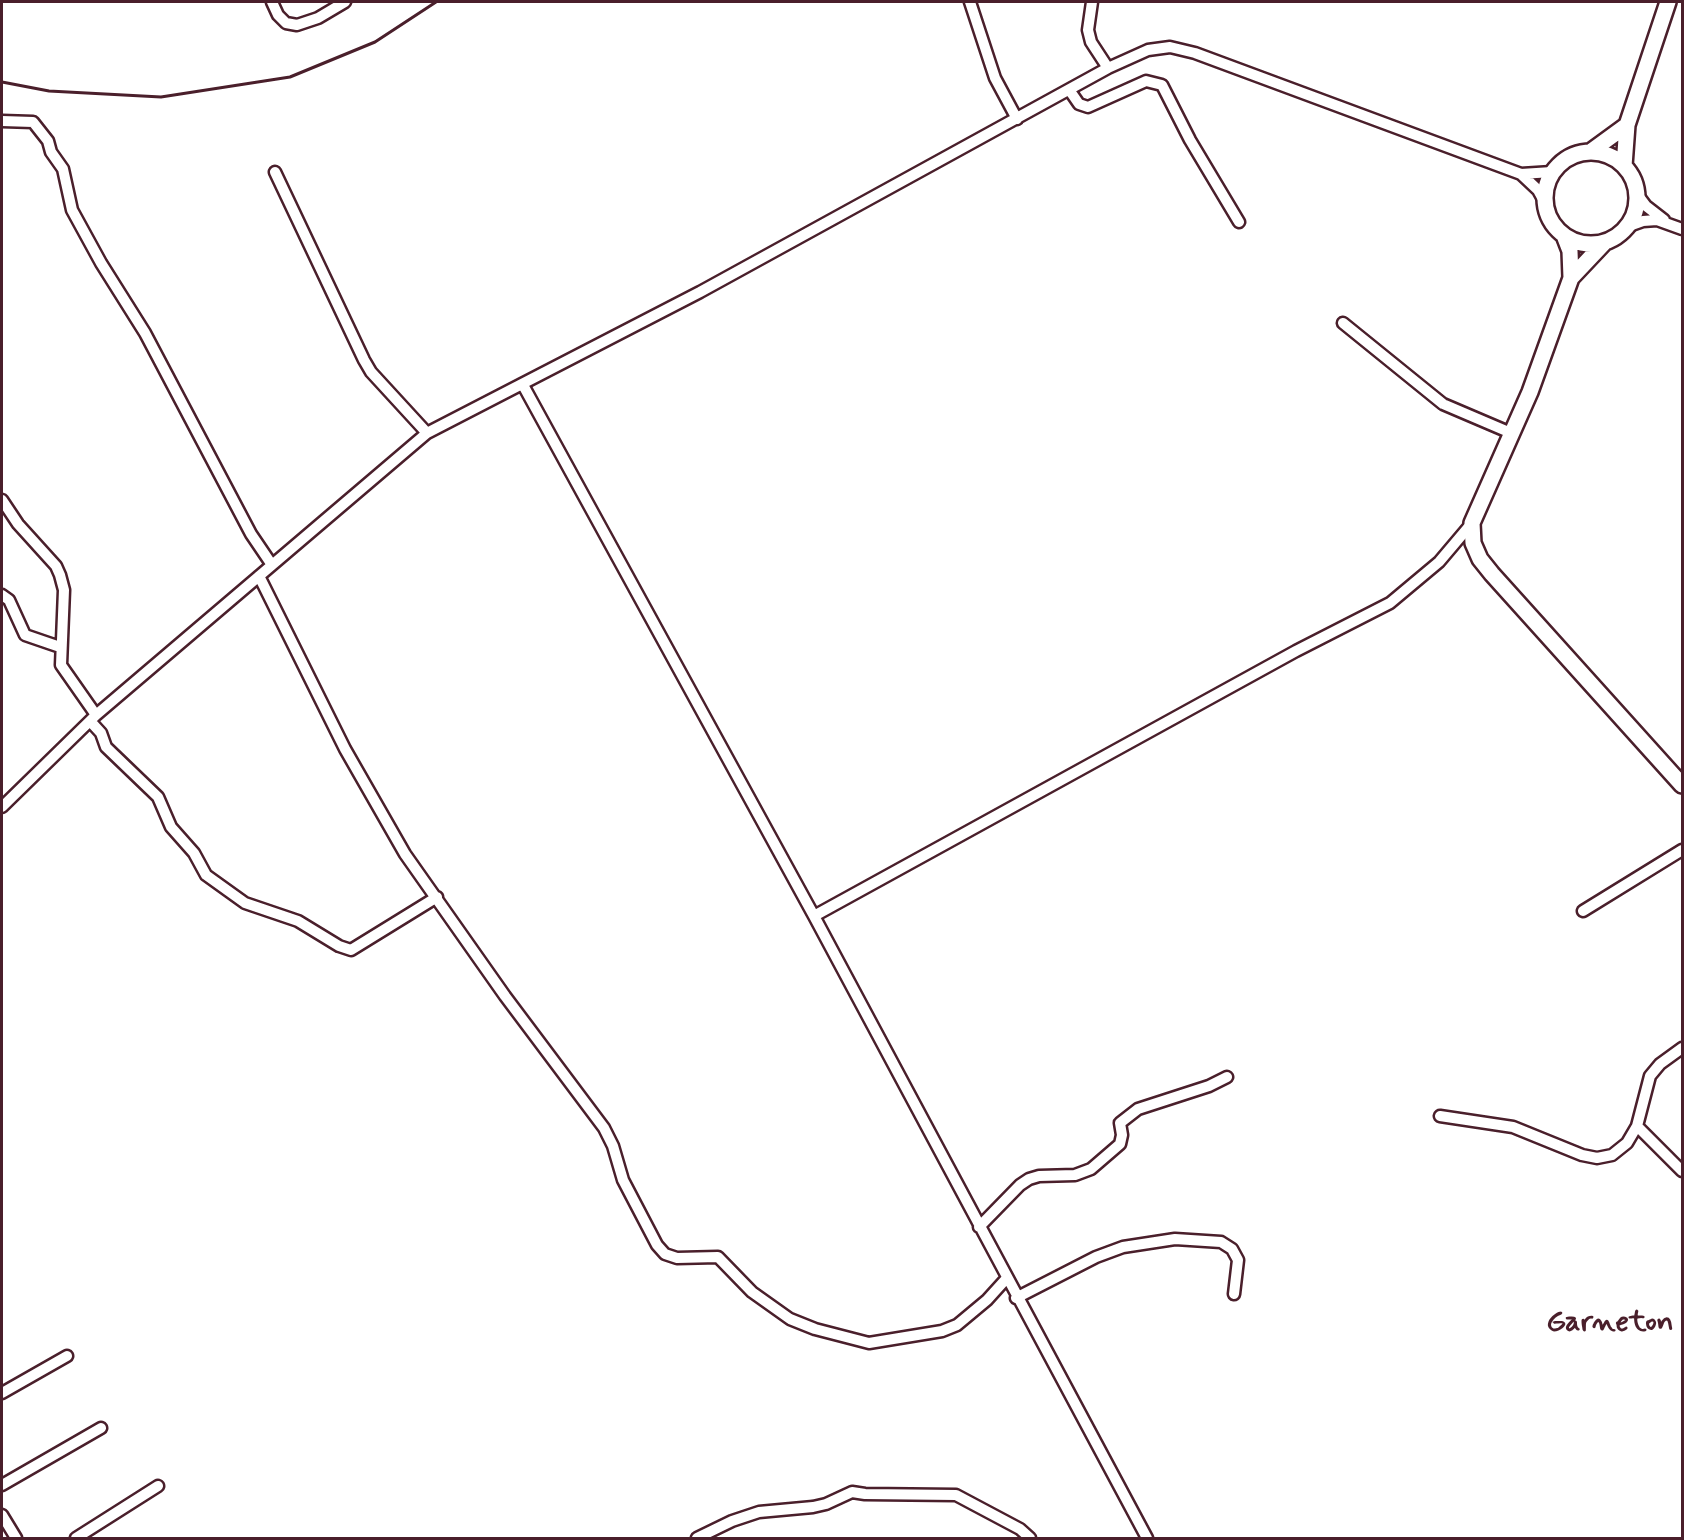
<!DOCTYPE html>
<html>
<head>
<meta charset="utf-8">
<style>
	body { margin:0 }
	#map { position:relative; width:1684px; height:1540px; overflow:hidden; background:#fff; font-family:Mynerve,sans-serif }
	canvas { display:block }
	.frame { position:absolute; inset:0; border:3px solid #4a1f2b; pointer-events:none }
</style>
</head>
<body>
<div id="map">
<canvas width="1684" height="1540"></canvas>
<div class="frame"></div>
</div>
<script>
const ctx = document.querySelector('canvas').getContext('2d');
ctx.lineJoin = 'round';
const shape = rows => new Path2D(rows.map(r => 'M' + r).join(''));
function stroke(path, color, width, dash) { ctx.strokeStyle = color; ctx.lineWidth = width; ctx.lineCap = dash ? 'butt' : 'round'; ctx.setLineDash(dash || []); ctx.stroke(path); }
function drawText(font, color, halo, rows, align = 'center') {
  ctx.font = font + ' Mynerve,sans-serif'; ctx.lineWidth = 6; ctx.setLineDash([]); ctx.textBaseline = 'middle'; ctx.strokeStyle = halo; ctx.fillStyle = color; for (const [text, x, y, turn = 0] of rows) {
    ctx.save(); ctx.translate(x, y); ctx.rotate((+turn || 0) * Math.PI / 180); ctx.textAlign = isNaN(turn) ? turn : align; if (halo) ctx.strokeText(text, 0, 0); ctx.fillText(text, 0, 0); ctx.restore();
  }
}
const street = shape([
	[272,2,278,15,286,23,297,25,318,18,345,2],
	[970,2,995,78,1017,119],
	[1092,2,1088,30,1091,42,1108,68],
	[1070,91,1079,104,1088,107,1146,81,1162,85,1190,140,1239,222],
	[2,121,33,122,48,141,51,152,63,169,72,210,101,263,145,333,251,534,272,565],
	[275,172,364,360,371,372,427,433],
	[1521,174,1538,190,1544,201],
	[1637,194,1646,206,1664,220],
	[1629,226,1643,221,1657,220,1682,229],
	[1343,323,1443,404,1511,433],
	[523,385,814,916,1147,1538],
	[2,500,18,524,56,566,60,575,64,590,61,665,96,715],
	[259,576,345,749,405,854,505,996,604,1128,613,1146,623,1180,657,1245,665,1254,677,1258,718,1257,752,1292,790,1319,815,1329,869,1343,942,1331,957,1325,987,1300,1006,1279],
	[2,595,9,600,25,635,60,647],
	[90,721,101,733,106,747,158,797,171,827,194,853,206,875,245,903,298,921,339,946,351,950,437,897],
	[2,807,96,715,427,433,700,292,1108,68,1148,50,1170,47,1195,53,1521,174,1552,172],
	[1583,911,1682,850],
	[814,916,1296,651,1390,603,1439,562,1472,523],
	[1440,1116,1513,1127,1582,1155,1597,1158,1612,1155,1627,1143,1637,1126,1650,1076,1660,1064,1682,1048],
	[1637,1126,1682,1171],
	[979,1227,1020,1185,1029,1179,1039,1176,1075,1175,1091,1169,1120,1144,1122,1135,1120,1123,1138,1109,1209,1086,1227,1077],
	[1016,1298,1096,1257,1123,1247,1175,1239,1221,1242,1232,1249,1238,1260,1234,1294],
	[2,1393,67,1356],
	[2,1485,101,1428],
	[2,1515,16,1538],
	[76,1538,158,1486],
	[697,1538,732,1521,759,1512,813,1507,826,1504,852,1492,865,1494,956,1495,1020,1529,1030,1538]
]);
const secondary = shape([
	'1545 198a46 46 0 1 1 92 0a46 46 0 1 1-92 0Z',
	[1590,152,1627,125],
	[1624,166,1627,125,1668,2],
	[1565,238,1570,251,1571,278,1530,392,1472,523,1473,543,1480,559,1492,574,1682,785],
	[1571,278,1605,242]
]);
const rail = shape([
	[2,82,49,91,161,97,290,77,375,42,436,2]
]);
const districtNames = [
	["Garneton",1610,1324]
];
stroke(street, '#4a1f2b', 15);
stroke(secondary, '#4a1f2b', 20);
stroke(street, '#fff', 10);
stroke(secondary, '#fff', 15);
stroke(rail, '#4a1f2b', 3);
drawText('bold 30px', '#4a1f2b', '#fff', districtNames);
</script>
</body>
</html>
